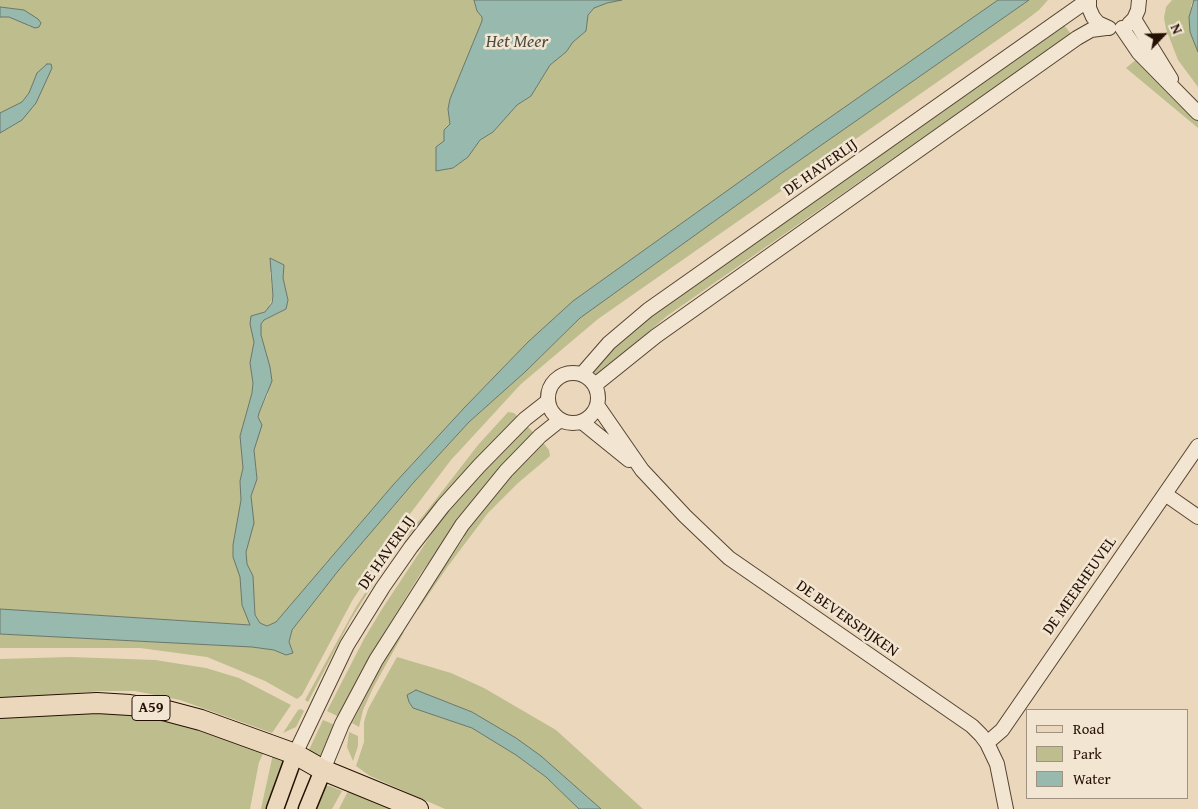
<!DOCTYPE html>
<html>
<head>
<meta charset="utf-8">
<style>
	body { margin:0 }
	#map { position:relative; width:1198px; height:809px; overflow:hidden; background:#ebd8bc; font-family:"Gentium Book Plus",serif }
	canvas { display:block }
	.legend { position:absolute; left:1026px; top:709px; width:162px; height:90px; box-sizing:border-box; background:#f2e6d3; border:1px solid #a09180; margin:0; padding:6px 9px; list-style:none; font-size:15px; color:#251104 }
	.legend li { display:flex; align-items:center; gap:10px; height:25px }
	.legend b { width:25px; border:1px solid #a09180 }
	.north { position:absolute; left:1138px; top:10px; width:50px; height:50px; -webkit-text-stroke:4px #f2e6d3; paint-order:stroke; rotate:66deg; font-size:14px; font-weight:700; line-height:20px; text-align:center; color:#251104 }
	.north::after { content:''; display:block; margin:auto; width:18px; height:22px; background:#251104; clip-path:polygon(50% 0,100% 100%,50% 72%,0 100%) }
</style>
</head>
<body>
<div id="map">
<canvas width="1198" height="809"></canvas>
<ul class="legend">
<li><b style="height:6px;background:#ebd8bc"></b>Road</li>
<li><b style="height:14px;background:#bdbd8d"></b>Park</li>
<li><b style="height:14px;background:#98baae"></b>Water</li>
</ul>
<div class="north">N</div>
</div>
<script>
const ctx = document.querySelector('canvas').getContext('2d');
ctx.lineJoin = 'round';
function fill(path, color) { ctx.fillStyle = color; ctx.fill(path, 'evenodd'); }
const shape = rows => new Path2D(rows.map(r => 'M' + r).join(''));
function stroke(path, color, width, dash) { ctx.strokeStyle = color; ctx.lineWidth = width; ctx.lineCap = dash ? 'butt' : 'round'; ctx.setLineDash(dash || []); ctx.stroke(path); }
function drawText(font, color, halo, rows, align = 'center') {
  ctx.font = font + ' "Gentium Book Plus",serif'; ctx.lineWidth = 5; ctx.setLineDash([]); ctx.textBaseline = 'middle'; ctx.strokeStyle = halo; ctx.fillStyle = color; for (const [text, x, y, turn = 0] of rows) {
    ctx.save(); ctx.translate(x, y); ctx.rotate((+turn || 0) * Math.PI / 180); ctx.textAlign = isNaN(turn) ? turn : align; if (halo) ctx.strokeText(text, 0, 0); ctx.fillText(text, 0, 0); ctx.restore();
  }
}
const green = shape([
	[0,0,474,0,477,11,482,17,482,21,450,99,448,109,450,124,444,130,444,141,436,162,436,171,453,168,468,157,480,140,493,132,517,105,531,96,550,65,566,52,573,42,586,31,588,15,594,8,607,3,622,0,998,0,812,130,573,301,528,342,465,407,393,485,276,622,267,626,260,623,255,615,253,576,247,564,246,552,252,507,251,496,257,479,254,450,257,439,259,413,268,394,270,367,261,335,261,324,264,320,286,309,288,300,283,278,283,270,270,272,273,296,269,307,265,312,251,316,254,342,250,363,253,383,252,393,240,436,243,468,240,481,241,500,233,545,240,577,242,605,251,625,0,609,0,133,22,120,37,73,29,93,22,102,0,113,0,17,9,17,24,22,30,27,24,10,0,7],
	[1029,0,1048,0,1039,10,1026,20,598,319,521,384,451,460,400,527,352,601,302,695,297,699,265,681,207,657,140,648,0,648,0,634,252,647,274,650,286,655,293,653,289,642,292,630,338,571,414,482,469,422,525,372,580,318,780,174],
	[1172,0,1194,0,1191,5,1190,32,1198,52,1198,87,1178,60,1166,29,1164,18,1166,7],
	[1064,25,1071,34,667,316,597,376,594,375,593,369,631,327],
	[1138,58,1198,121,1198,128,1126,68],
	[508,412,514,413,520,419,395,549,350,621,308,702,305,700,356,607,394,548,423,516,478,445],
	[526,425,536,435,447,537,419,576,373,651,339,717,327,711,364,639,382,609,460,491],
	[541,440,549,450,550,456,518,483,488,513,448,566,418,610,417,606,464,538,466,527],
	[404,632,373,688,363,710,359,727,352,723,393,644,400,633],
	[70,657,155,660,206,668,239,678,291,705,272,733,180,700,135,691,99,691,0,701,0,659],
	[397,657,451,673,484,688,556,730,643,809,601,809,541,756,516,738,472,712,416,690,413,708,472,728,516,755,546,777,579,809,445,809,370,776,356,766,364,742,364,722,368,709],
	[301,709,304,711,296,727,283,733,298,710],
	[27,710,164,714,264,752,259,762,250,809,0,809,0,713],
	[323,720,335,725,320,758,309,750],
	[349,732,358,736,358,746,353,761,347,747],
	[273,754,285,759,270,809,261,809],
	[325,786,330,786,342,791,332,809,315,809],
	[350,787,404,809,339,809]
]);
const water = shape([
	[474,0,622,0,607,3,594,8,588,15,586,31,573,42,566,52,550,65,531,96,517,105,493,132,480,140,468,157,453,168,436,171,436,147,444,141,444,130,450,124,448,109,450,99,482,21,482,17,477,11,474,0],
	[998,0,1029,0,780,174,580,318,525,372,469,422,414,482,338,571,292,630,289,642,293,653,286,655,274,650,252,647,0,634,0,609,250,625,242,605,240,577,233,557,233,545,241,500,240,481,243,468,240,436,252,393,253,383,250,363,254,342,250,324,251,316,265,312,272,303,273,296,270,258,284,265,283,278,288,300,286,309,264,320,261,324,261,335,270,367,272,381,259,413,258,417,262,425,254,450,257,479,251,496,254,523,246,552,247,564,253,576,255,615,260,623,267,626,276,622,393,485,465,407,528,342,573,301,812,130,998,0],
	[1194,0,1198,0,1198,52,1190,32,1189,17,1194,0],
	[0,7,24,10,38,19,41,23,39,27,35,28,9,17,0,17,0,7],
	[47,64,51,64,52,68,36,103,22,120,0,133,0,113,22,102,29,93,37,73,47,64],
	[416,690,472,712,516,738,541,756,601,809,579,809,546,777,516,755,472,728,413,708,409,702,407,695,416,690]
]);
const minor = shape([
	[1089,0,1089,8,1093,17,1098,23,1109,28],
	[1134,19,1171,79],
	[1129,24,1134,19,1138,10,1139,0],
	[1122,28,1139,53,1198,113],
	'548 398a25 25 0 1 1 50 0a25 25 0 1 1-50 0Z',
	[582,374,609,343,648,310,1088,0],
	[595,385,656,336,1077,38,1091,30,1106,28],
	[597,405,642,470,685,516,729,558,972,726,981,735,987,743,997,764,1006,809],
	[582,422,629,460],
	[1165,494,1198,517],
	[987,743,1002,730,1198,446],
	[295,754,347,645,383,587,411,547,443,506,479,466,525,419,548,401],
	[323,770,342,724,376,660,462,525,506,471,540,436,560,420]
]);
const major = shape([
	[275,809,295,754],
	[307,809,323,770]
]);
const highway = shape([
	[0,708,97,703,130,705,167,711,201,720,295,754,323,770,418,809]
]);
const shields = [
	[151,708,38]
];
const shieldNames = [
	["A59",151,708]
];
const streetNames = [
	["DE HAVERLIJ",821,168,-35],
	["DE HAVERLIJ",387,553,-55],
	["DE MEERHEUVEL",1080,586,-55],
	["DE BEVERSPIJKEN",847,619,35]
];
const waterNames = [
	["Het Meer",517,42]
];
fill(green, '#bdbd8d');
fill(water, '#98baae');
stroke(water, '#6a766a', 1);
stroke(minor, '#564332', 16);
stroke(major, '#251104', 19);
stroke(highway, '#251104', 22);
stroke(minor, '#f2e6d3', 14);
stroke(major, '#ebd8bc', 16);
stroke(highway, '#ebd8bc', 20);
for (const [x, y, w] of shields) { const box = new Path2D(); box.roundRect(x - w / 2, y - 12.5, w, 25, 4); ctx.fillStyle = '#f2e6d3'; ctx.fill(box); stroke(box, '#251104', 1); }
drawText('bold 15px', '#251104', null, shieldNames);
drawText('16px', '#251104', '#f2e6d3', streetNames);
drawText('italic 18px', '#4d4c40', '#f2e6d3', waterNames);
</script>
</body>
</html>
